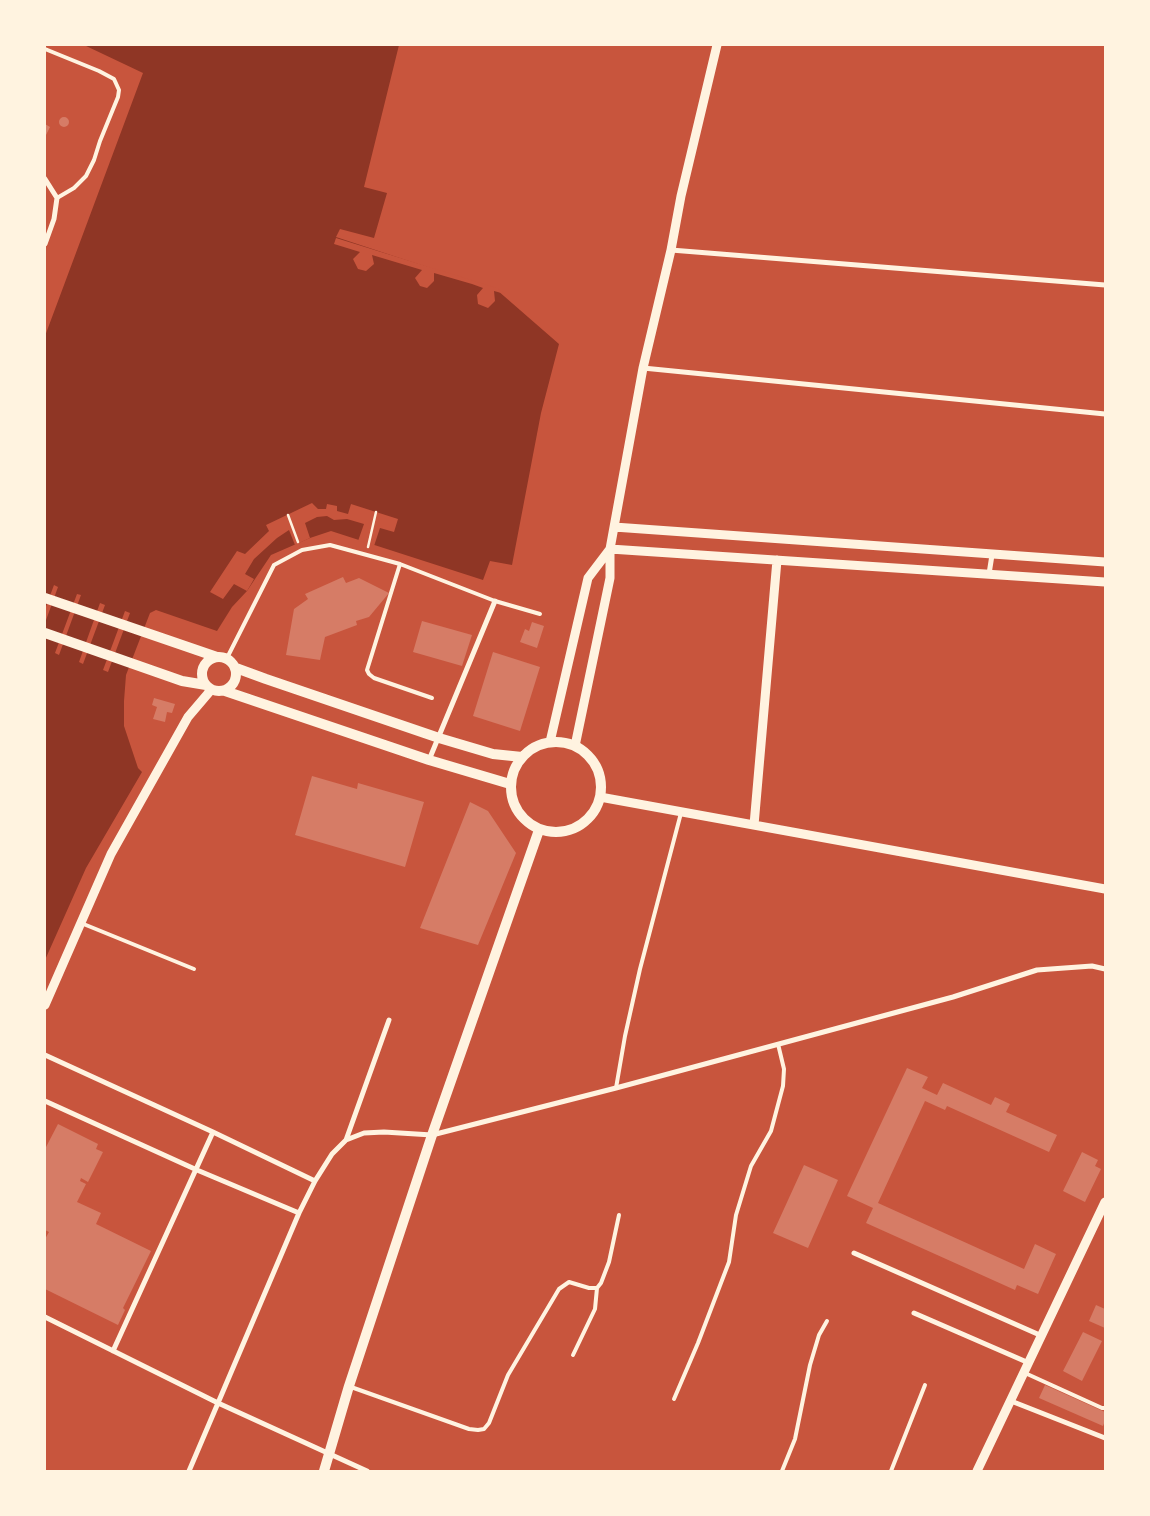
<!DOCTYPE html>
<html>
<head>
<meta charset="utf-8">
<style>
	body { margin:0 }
	#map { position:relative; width:1150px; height:1516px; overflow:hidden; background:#c8553d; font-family:"Noto Sans",sans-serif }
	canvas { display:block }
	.frame { position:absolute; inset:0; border:46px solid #fff3e0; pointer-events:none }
</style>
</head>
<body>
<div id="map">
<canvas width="1150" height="1516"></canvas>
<div class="frame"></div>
</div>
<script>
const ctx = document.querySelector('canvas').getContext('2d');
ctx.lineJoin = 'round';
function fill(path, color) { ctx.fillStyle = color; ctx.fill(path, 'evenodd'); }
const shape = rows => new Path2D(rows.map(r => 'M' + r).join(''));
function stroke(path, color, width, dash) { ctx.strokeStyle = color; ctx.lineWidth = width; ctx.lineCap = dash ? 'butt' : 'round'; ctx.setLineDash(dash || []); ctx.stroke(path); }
const water = shape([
	[84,45,399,45,364,187,387,193,374,238,340,229,336,237,497,290,559,344,541,413,512,565,490,561,483,580,331,531,310,538,271,555,247,591,232,607,217,631,156,610,150,613,126,675,124,701,124,726,138,768,142,772,86,868,45,960,45,623,58,587,54,585,45,609,45,336,143,73],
	[77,594,81,595,59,655,55,653],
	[100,603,105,605,83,664,79,662],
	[125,611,130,613,108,672,103,670]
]);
const pier = shape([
	[336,238,497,288,505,294,494,291,495,301,488,308,478,304,477,295,483,288,472,284,434,273,434,281,427,288,420,286,415,278,422,270,372,255,374,264,366,271,358,269,353,259,360,252,334,244],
	[312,503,318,509,326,509,327,504,337,506,337,511,348,514,351,504,398,519,394,532,380,528,374,546,358,541,364,524,347,519,334,520,327,516,317,517,305,523,310,538,295,545,289,530,277,538,254,559,245,574,254,579,247,591,234,584,223,599,210,592,237,551,245,554,269,531,266,525]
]);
const building = shape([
	'59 122a5 5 0 1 1 10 0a5 5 0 1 1-10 0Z',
	[45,124,50,127,45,137],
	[343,577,346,583,359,578,389,593,369,617,356,621,357,625,325,637,320,660,286,655,294,609,308,599,305,594],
	[422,621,472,635,462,666,413,652],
	[532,622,544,626,537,648,520,642,525,629,529,631],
	[493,652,540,667,520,731,473,716],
	[154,698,175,704,172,713,167,712,165,722,153,719,157,707,152,705],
	[312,776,357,789,358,783,424,802,405,867,295,835],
	[470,802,488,811,516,853,478,945,420,928],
	[907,1068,928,1077,922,1088,937,1095,943,1083,991,1105,995,1097,1010,1104,1006,1112,1057,1135,1049,1152,947,1106,945,1110,925,1101,878,1203,1024,1269,1035,1244,1056,1254,1038,1294,1017,1285,1015,1290,866,1223,873,1208,847,1196],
	[58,1124,98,1144,96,1149,103,1152,88,1182,81,1178,80,1181,86,1184,77,1202,101,1213,96,1224,151,1251,123,1308,125,1310,118,1325,45,1289,45,1239,49,1232,45,1230,45,1149],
	[1082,1152,1098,1160,1095,1166,1101,1169,1085,1202,1063,1191],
	[804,1165,838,1180,808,1248,773,1233],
	[1096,1305,1105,1309,1105,1328,1089,1321],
	[1083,1332,1102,1341,1082,1381,1063,1371],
	[1045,1385,1105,1412,1105,1421,1103,1426,1039,1398]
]);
const path = shape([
	[288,515,298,542],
	[368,547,376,512]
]);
const service = shape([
	[45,49,99,71,114,79,119,90,118,97,100,141,94,160,86,176,74,188,57,198],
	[400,564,367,670,369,674,374,678,432,698],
	[227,658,274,565,302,550,330,545,400,564,495,601,540,614],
	[81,923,194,969],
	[616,1088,625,1036,640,969,681,813],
	[573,1355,595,1309,597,1288],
	[1025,1373,1102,1408,1105,1408],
	[351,1387,469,1429,478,1430,484,1429,489,1423,508,1375,559,1289,569,1282,589,1288,597,1288,601,1283,609,1262,619,1215],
	[674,1399,698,1343,729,1262,736,1215,751,1166,771,1131,783,1086,784,1069,778,1044],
	[782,1471,795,1439,810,1365,819,1335,827,1321],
	[891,1471,925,1385]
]);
const minor = shape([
	[45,179,57,198,54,219,45,244],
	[671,250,1105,285],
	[643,368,1105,414],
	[989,574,992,555],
	[429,760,495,601],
	[45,1055,213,1132,315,1181],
	[45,1101,197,1170,299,1213],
	[346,1140,389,1020],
	[854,1253,1042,1336],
	[914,1313,1029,1363],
	[45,1317,218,1403,367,1471],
	[113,1351,213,1132],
	[1011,1401,1105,1438],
	[189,1471,299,1213,315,1181,332,1154,346,1140,364,1133,384,1132,432,1135,616,1088,953,997,1037,970,1092,966,1105,969]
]);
const tertiary = shape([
	[614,527,1105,562],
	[610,549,1105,582],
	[550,742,588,578,610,549],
	[575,746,610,578,610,549,643,368,671,250,681,196,717,45],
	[600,797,1105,889],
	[754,825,777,560],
	[45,1005,111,854,188,717,211,690],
	[977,1471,1105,1202]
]);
const secondary = shape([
	[45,598,217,657],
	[45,633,182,681,206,685],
	'202 674a17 17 0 1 1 34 0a17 17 0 1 1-34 0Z',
	[236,668,266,679,439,738,493,754,522,757],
	[225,691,429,760,510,784],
	'511 787a45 45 0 1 1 90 0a45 45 0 1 1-90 0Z',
	[324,1471,349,1386,432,1135,539,830]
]);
fill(water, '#8f3625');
fill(pier, '#c8553d');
fill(building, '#d67c66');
stroke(path, '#fff3e0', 2.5);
stroke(service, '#fff3e0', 4);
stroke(minor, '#fff3e0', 5);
stroke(tertiary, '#fff3e0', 9);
stroke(secondary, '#fff3e0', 10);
</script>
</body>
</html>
